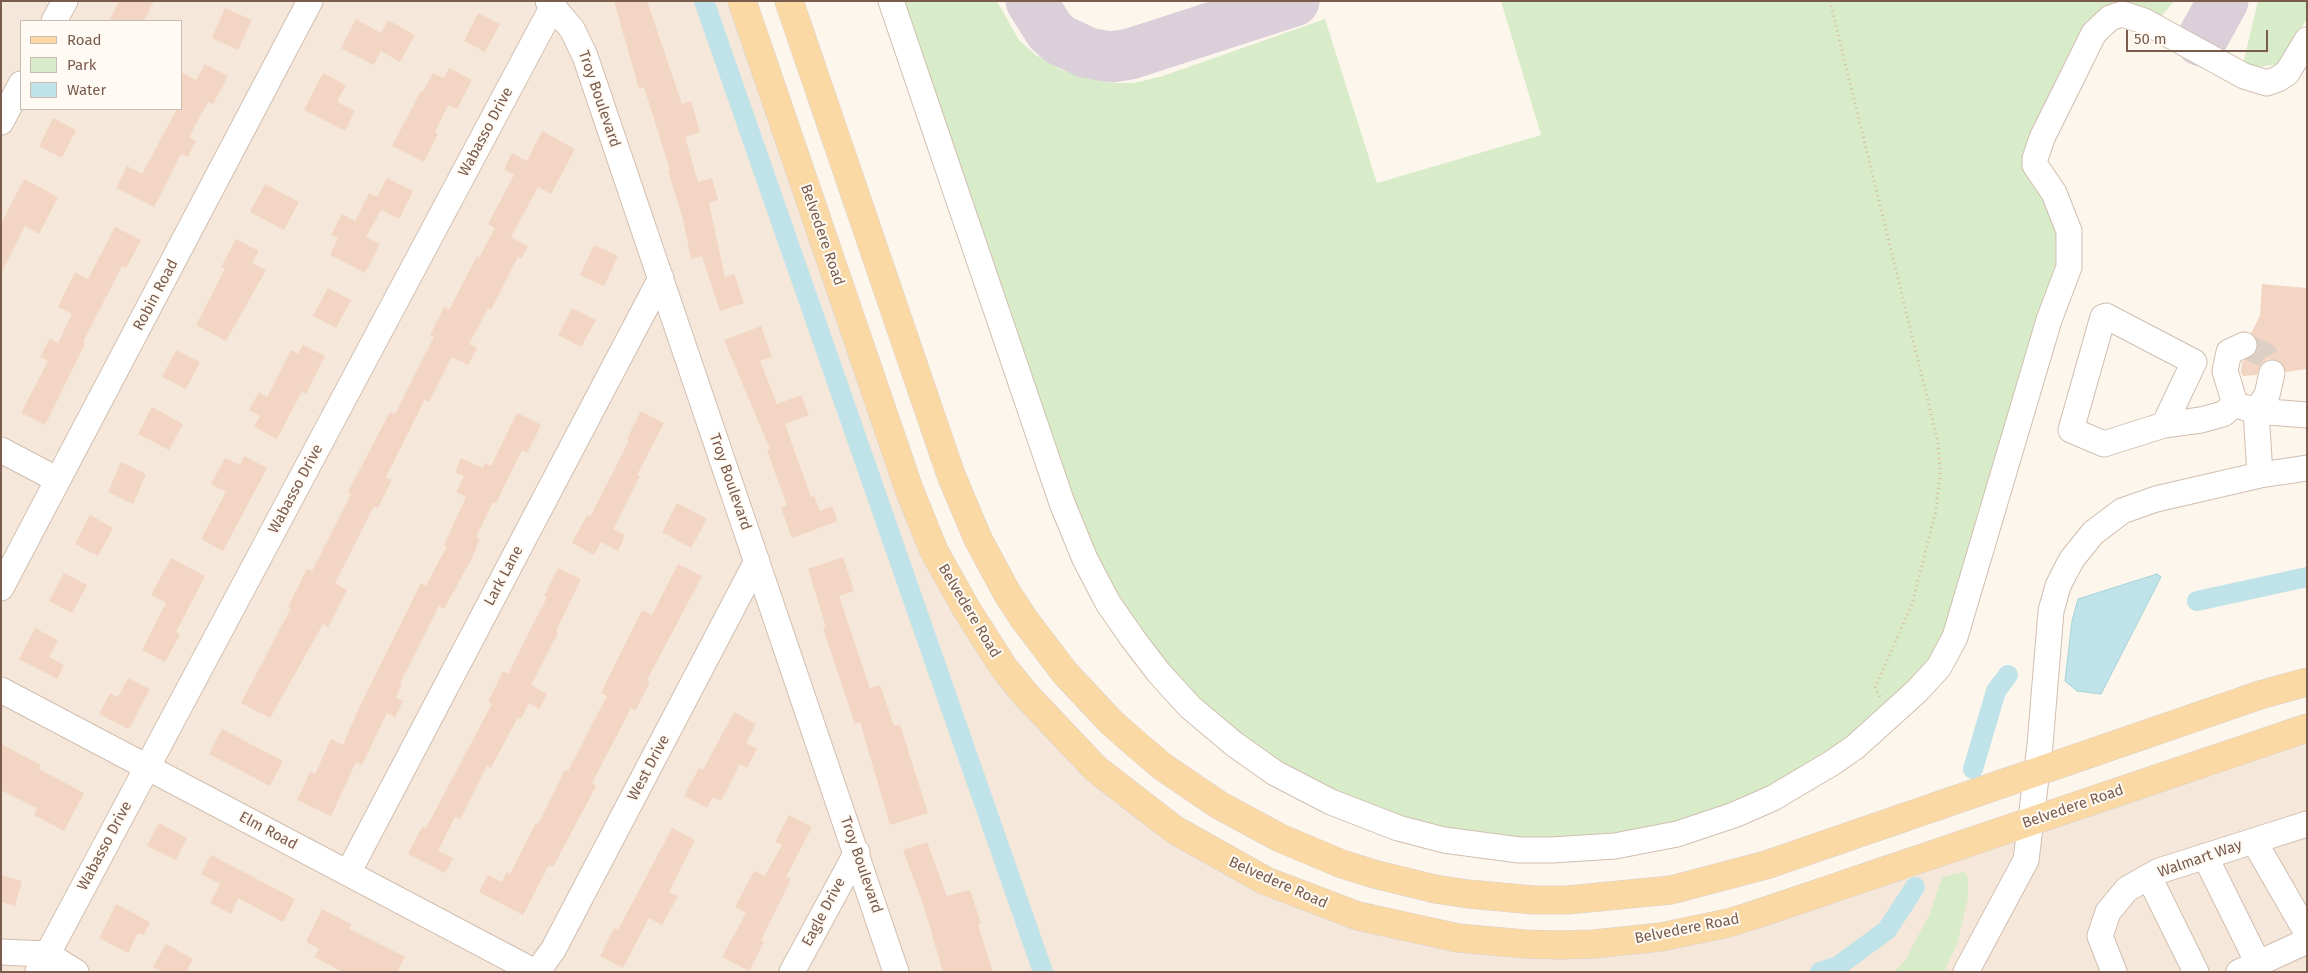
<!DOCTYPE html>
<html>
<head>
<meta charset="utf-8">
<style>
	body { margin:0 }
	#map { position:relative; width:2308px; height:973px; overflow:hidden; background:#fdf6ec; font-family:"Fira Sans",sans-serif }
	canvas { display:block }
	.frame { position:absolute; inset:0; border:2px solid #7a5c4d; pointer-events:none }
	.legend { position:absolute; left:20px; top:20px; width:162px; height:90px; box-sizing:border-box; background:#fffaf3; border:1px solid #cabbb1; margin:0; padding:6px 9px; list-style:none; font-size:15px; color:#7a5c4d }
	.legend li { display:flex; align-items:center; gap:10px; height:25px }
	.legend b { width:25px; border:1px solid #cabbb1 }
	.scale { position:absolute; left:2126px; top:30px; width:142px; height:22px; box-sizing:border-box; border:2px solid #7a5c4d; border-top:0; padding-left:6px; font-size:15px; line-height:18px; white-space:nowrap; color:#7a5c4d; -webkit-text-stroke:4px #fffaf3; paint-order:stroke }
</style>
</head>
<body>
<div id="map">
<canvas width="2308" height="973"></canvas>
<div class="frame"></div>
<ul class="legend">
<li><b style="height:6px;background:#fbd9a5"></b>Road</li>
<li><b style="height:14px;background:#d8ecc9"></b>Park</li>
<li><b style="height:14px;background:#bfe3e8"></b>Water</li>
</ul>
<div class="scale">50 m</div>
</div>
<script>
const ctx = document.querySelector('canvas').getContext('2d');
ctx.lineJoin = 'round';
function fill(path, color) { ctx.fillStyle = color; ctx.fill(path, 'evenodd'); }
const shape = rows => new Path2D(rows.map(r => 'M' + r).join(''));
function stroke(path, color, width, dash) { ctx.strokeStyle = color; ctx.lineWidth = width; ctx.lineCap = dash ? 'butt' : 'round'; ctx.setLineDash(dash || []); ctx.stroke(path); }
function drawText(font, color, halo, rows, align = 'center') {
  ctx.font = font + ' "Fira Sans",sans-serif'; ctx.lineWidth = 4; ctx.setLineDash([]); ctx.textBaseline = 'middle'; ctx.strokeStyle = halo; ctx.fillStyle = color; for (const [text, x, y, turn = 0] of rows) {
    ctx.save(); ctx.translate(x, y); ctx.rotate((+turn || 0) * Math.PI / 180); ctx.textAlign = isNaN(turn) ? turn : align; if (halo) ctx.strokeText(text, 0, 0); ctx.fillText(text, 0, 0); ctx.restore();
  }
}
const residential = shape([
	[1,1,742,1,950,581,1122,791,1358,916,1628,941,2307,728,2307,972,1,972],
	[21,21,181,21,181,109,21,109]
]);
const green = shape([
	[903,1,997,1,1019,40,1036,55,1062,70,1109,83,1134,83,1163,76,1325,19,1377,183,1541,135,1501,1,2119,1,2111,5,2024,168,2051,214,2059,236,2056,274,1948,624,1936,651,1901,691,1851,735,1782,781,1735,804,1683,821,1600,837,1522,840,1428,827,1339,795,1268,755,1237,733,1197,699,1163,660,1135,621,1104,570,1079,514],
	[2128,1,2174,1,2160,18],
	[2258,1,2307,1,2307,18,2281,64,2251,68,2243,64],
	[1964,872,1968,877,1968,898,1957,944,1944,972,1894,972,1906,959,1930,913,1942,877]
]);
const water = shape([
	[2157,574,2161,577,2101,694,2077,691,2065,681,2072,621,2078,599,2157,574]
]);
const canal = shape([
	[704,1,1043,972],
	[2197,601,2307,577],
	[1973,769,1996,691,2008,675],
	[1820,972,1838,966,1887,930,1915,887]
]);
const taxiway = shape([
	[1031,1,1050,31,1060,40,1088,53,1111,57,1130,54,1294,1],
	[2201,41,2223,1]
]);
const building = shape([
	[119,1,154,1,144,21,109,21],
	[614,1,647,1,682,104,691,101,700,132,685,137,698,182,712,178,718,200,709,203,725,277,734,274,744,303,720,311,702,256,691,259,683,219,668,171,670,170,644,87,639,89],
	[225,8,252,20,238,50,212,38],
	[478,13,500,24,485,52,464,41],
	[356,19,381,33,388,20,415,35,400,62,381,51,374,65,341,48],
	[205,64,228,76,213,104,208,102,189,137,196,141,188,157,181,154,154,207,116,188,127,166,142,174,177,109,181,109,181,72,196,80],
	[449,68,472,80,457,109,448,105,435,132,438,134,424,162,392,146,421,91,423,92,433,73,444,78],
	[323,73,346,85,337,102,355,111,345,131,304,110],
	[53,118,76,130,62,158,39,146],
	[542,131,575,149,551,194,538,187,511,237,528,246,521,259,518,257,491,310,488,308,469,344,477,348,468,365,452,357,429,402,425,399,386,477,392,480,378,508,374,506,335,583,347,590,328,627,323,624,270,718,241,703,291,608,288,607,307,569,312,571,351,494,348,492,390,412,395,414,434,337,430,335,444,307,449,310,477,256,479,258,495,228,488,224,514,175,504,169,512,153,527,161],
	[387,178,413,191,399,219,381,210,366,237,380,244,365,273,330,255,338,238,331,235,342,214,355,221,369,193,377,197],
	[24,179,58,197,39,234,25,226,1,273,1,224],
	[265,184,299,202,284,230,250,212],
	[115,227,141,240,126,268,122,266,83,342,85,344,45,425,21,413,48,361,40,357,50,338,58,343,72,314,58,307,75,272,88,279],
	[236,239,259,251,252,263,266,270,226,341,196,325,225,269,221,267],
	[594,245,618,256,604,286,580,275],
	[2262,284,2307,288,2307,369,2286,372,2281,362,2268,359,2261,364,2257,375,2243,376,2241,373,2242,362,2255,354,2258,347,2257,339,2251,333,2260,316],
	[328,288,351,300,336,328,313,316],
	[572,308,596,320,581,347,558,335],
	[761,326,772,357,760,361,777,404,801,395,809,415,785,424,811,497,814,496,820,511,832,506,838,521,792,538,781,508,787,506,767,450,770,449,724,340],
	[303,345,325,356,306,394,302,391,277,439,254,427,260,416,249,410,259,392,267,397,291,350,298,354],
	[176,350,200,362,186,389,162,377],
	[152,407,183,424,169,450,138,434],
	[641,411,664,423,637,475,640,476,613,529,625,535,618,551,601,542,594,555,572,543,587,515,590,517,629,441,627,439],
	[517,413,541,425,527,453,522,450,496,503,493,502,476,537,480,539,472,558,444,609,439,606,400,683,402,684,396,697,403,701,395,717,387,713,362,765,356,762,331,816,297,800,310,772,315,774,331,739,343,745,358,710,421,583,426,586,447,546,444,545,466,497,456,492,464,476,455,472,461,458,483,468,485,463,491,466],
	[244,456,267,468,223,551,201,539,226,492,211,484,225,458,240,465],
	[121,462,146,474,133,504,108,492],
	[677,503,707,519,691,548,662,532],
	[90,515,113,528,98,556,75,544],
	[843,557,854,591,839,596,870,688,880,685,894,726,900,725,928,813,890,825,860,722,855,724,823,628,826,627,808,569],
	[171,558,205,576,176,632,180,634,165,662,142,650,166,603,151,595],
	[678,564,702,576,647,680,650,682,635,711,631,708,592,783,596,786,553,867,549,865,523,915,479,892,488,875,502,882,507,872,510,874,536,823,538,824,565,770,568,771,607,696,601,693,642,610,652,615],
	[558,568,581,579,556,631,558,633,531,685,547,694,539,709,529,703,521,719,518,717,491,768,487,766,460,819,455,817,438,851,453,858,445,873,408,854,422,827,426,828,492,704,488,702,503,671,508,674,547,597,544,596],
	[64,573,87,585,72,613,49,601],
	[35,628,58,640,49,657,64,665,57,679,19,659],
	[128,678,150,689,129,729,99,714,110,693,118,697],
	[734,712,756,724,746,743,757,749,747,768,740,764,721,801,713,797,707,808,684,796,699,768,703,770],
	[222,729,283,761,270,786,209,754],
	[1,744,41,765,39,769,84,793,64,831,34,815,37,808,1,790],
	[789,815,812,827,786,877,791,879,761,940,764,942,749,971,722,957,746,913,735,907,754,871,765,876,782,845,775,842],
	[159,823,187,838,176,860,147,846],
	[672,828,695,840,669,892,678,896,662,925,649,918,623,968,600,956,614,928,618,930],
	[927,842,947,896,970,890,981,924,978,925,993,972,943,972,923,904,903,850],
	[211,855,295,899,283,922,238,898,231,914,210,903,220,884,201,874],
	[1,875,22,881,15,906,1,902],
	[116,904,150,922,144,935,138,933,128,953,99,938],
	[322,909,351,924,349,929,405,957,397,972,343,972,314,957,319,949,306,942],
	[166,944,193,959,186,972,163,972,153,967]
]);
const minorTunnel = shape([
	[2244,345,2265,355,2272,373]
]);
const path = shape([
	[1830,1,1938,442,1940,473,1936,511,1912,604,1875,688,1880,697]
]);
const minor = shape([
	[548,1,572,29,585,56,896,972],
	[891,1,1062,503,1085,559,1108,603,1133,639,1159,673,1190,707,1234,744,1275,773,1331,802,1398,828,1444,840,1519,850,1552,850,1615,846,1677,834,1734,815,1773,798,1832,763,1855,747,1917,691,1939,667,1955,637,2049,320,2069,267,2069,231,2054,193,2035,165,2035,159,2042,138,2094,33,2110,18,2122,14,2144,21,2244,76,2267,83,2278,79,2287,73,2307,40],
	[54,21,65,1],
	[1,122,21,84],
	[2235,404,2225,371,2229,352,2244,345],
	[2243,407,2256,411,2307,415],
	[2164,425,2194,362,2106,316,2103,317,2071,430,2104,444,2164,425,2201,420,2223,414,2235,404],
	[1,450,58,480],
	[2260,475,2307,468],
	[1,588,310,1],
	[1,690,535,972],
	[2254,841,2307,933],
	[2205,856,2258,963],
	[348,873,661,278],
	[2149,877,2196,972],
	[1,952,47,954,76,972],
	[38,972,553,6],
	[537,972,553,950,757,561],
	[792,972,857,852],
	[1966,972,2026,860,2040,745,2051,611,2058,586,2065,572,2072,559,2093,533,2122,511,2156,499,2260,475,2256,411,2267,395,2272,373],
	[2114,972,2100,936,2108,912,2127,889,2159,871,2307,824],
	[2239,972,2307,941]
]);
const major = shape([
	[742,1,909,489,934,551,967,610,1004,668,1026,695,1096,769,1175,830,1266,881,1358,916,1458,938,1525,944,1559,945,1593,944,1661,937,1728,923,1757,914,2307,728],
	[789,1,951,475,978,539,1007,593,1024,619,1065,673,1111,722,1137,745,1163,767,1219,805,1280,838,1342,864,1374,874,1435,889,1468,894,1534,900,1568,900,1671,890,1766,865,2260,695,2307,682]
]);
const streetNames = [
	["Troy Boulevard",599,99,71],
	["Wabasso Drive",486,132,-62],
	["Belvedere Road",822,235,71],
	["Robin Road",156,295,-62],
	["Troy Boulevard",730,482,71],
	["Wabasso Drive",296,489,-62],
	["Lark Lane",504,576,-62],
	["Belvedere Road",969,611,59],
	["West Drive",649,768,-62],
	["Belvedere Road",2073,807,-19],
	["Elm Road",268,831,28],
	["Wabasso Drive",105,846,-62],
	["Walmart Way",2200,859,-19],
	["Troy Boulevard",861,865,71],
	["Belvedere Road",1278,883,24],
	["Eagle Drive",824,912,-62],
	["Belvedere Road",1687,929,-11]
];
fill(residential, '#f5e8da');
fill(green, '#d8ecc9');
fill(water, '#bfe3e8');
stroke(water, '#a5d3da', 1);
stroke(canal, '#bfe3e8', 20);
stroke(taxiway, '#dbcfda', 51);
fill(building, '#f3d5c3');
stroke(minorTunnel, '#dcd0c4', 25, [25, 12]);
stroke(minor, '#d1beb0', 27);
stroke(major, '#dad1cd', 29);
stroke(path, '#d9b8a5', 3, [1, 4]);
stroke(minor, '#fff', 25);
stroke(major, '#fbd9a5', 28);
drawText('15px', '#7a5c4d', '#fffaf3', streetNames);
</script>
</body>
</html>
